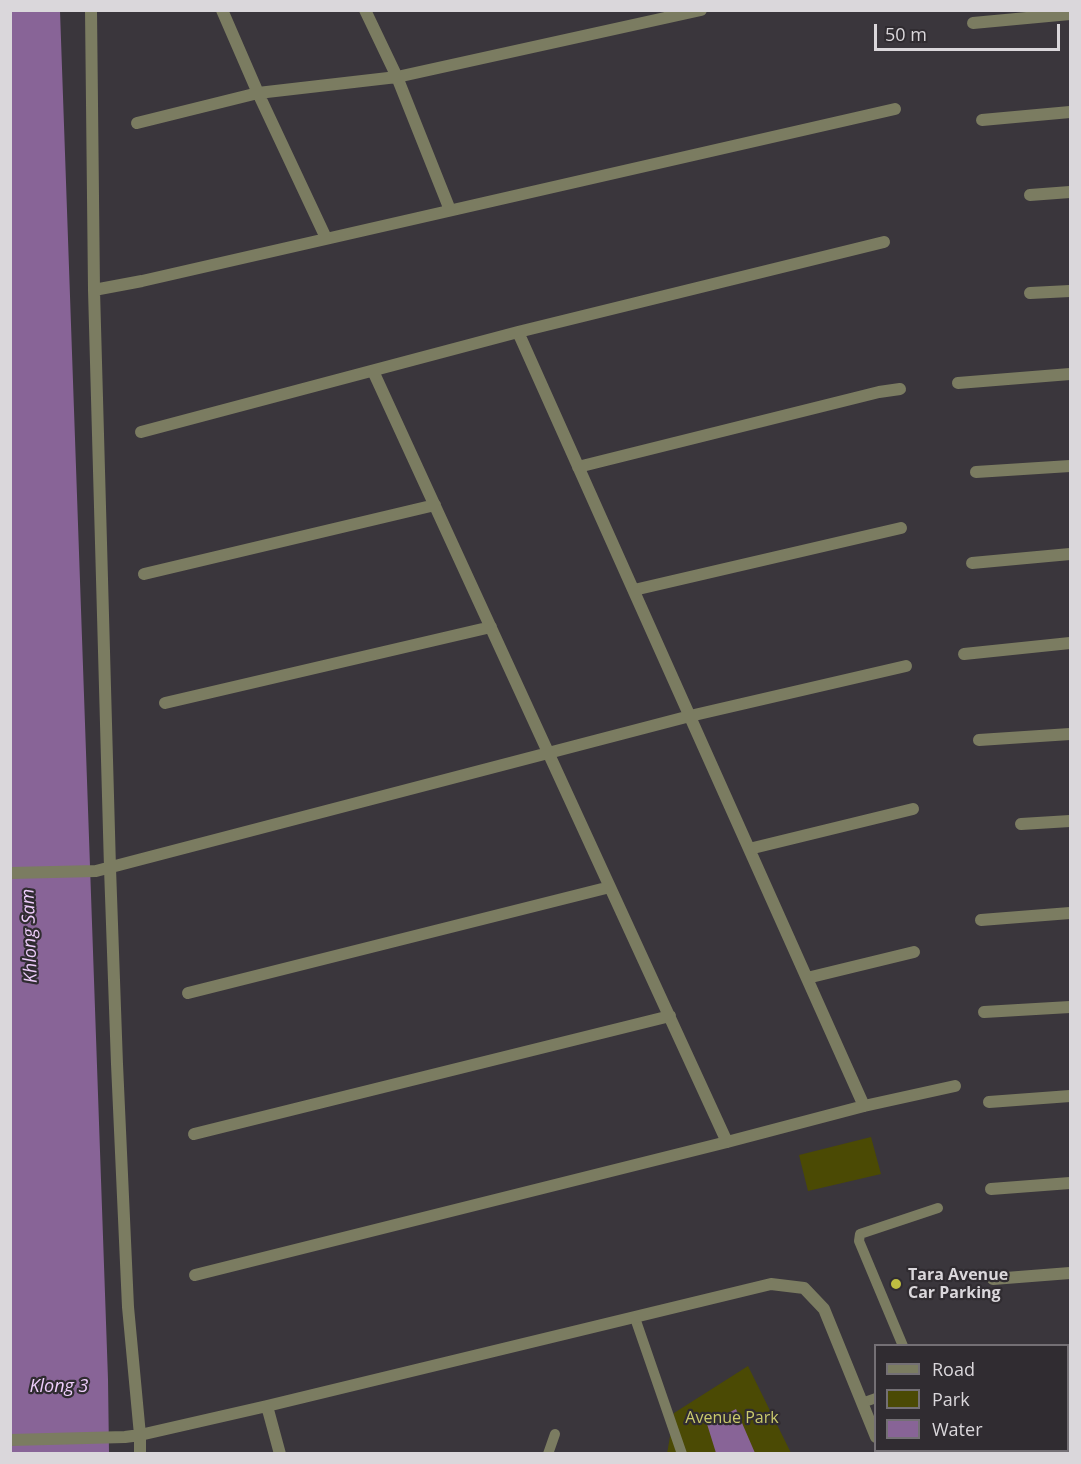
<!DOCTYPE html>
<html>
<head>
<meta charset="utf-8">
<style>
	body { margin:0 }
	#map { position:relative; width:1081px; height:1464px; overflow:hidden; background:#3a363c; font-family:"Open Sans",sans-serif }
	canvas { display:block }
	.frame { position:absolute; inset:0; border:12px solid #dad7db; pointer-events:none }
	.legend { position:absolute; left:874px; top:1344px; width:195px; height:108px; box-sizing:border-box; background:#302c31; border:2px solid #747075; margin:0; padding:8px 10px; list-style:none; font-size:18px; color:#dad7db }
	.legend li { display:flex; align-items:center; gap:12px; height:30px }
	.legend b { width:30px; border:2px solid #747075 }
	.scale { position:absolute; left:874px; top:24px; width:186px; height:27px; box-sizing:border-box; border:3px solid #dad7db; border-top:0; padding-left:8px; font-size:18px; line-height:21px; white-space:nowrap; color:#dad7db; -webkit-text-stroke:4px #302c31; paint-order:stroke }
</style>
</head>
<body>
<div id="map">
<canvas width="1081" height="1464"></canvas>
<div class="frame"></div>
<ul class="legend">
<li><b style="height:8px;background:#7b7c61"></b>Road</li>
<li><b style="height:16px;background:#4b4a04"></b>Park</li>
<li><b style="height:16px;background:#886497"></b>Water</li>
</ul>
<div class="scale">50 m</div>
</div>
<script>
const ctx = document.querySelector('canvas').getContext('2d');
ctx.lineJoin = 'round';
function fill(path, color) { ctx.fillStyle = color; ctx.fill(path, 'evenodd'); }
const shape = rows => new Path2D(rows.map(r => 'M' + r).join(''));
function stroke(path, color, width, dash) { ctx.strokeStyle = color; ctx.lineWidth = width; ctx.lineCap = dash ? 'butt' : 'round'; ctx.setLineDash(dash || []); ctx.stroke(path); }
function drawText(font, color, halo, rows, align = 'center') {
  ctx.font = font + ' "Open Sans",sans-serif'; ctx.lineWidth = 4.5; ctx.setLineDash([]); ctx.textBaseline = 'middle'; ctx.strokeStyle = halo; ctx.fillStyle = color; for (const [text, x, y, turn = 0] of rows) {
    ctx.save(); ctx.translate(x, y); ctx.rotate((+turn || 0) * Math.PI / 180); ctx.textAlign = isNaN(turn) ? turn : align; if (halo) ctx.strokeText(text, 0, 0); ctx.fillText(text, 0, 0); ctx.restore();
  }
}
const green = shape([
	[871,1137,881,1174,808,1191,799,1155],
	[748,1366,791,1453,667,1454,674,1413]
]);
const water = shape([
	[10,11,60,11,108,1379,109,1453,11,1453],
	[736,1409,755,1453,716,1453,707,1424]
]);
const service = shape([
	[635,1318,682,1454],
	[903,1346,859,1241,860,1234,938,1208],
	[862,1403,876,1398],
	[958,1450,960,1454],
	[548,1454,555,1434]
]);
const minor = shape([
	[91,10,94,290],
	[222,10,258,93,326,238],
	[365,10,397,77,450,210],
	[973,23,1070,14],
	[982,120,1070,112],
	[137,123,258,93,397,77,701,10],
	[1030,195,1070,192],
	[1030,293,1070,291],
	[518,332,864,1106],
	[373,371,727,1142],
	[958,383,1070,374],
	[141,432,518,332,884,242],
	[578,467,879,392,900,389],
	[976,472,1070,466],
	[972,563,1070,554],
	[144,574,435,505],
	[634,590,901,528],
	[964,654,1070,643],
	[165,703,491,627],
	[979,740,1070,734],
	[1021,824,1070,821],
	[749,849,913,809],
	[10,873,96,871,690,716,906,666],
	[981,920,1070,913],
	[807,978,914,952],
	[188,993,610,887],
	[984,1012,1070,1007],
	[989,1102,1070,1096],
	[194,1134,670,1016],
	[991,1189,1070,1183],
	[195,1275,727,1142,864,1106,955,1086],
	[993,1279,1070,1273],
	[1068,1359,1070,1359],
	[267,1406,280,1454],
	[10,1440,125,1437,140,1435,267,1406,771,1284,804,1288,824,1309,876,1437],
	[1068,1447,1070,1447],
	[881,1450,882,1454],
	[140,1454,140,1435,128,1307,117,1064,110,868,94,290,142,281,895,109]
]);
const markers = [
	[896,1284,6,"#bfbe41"]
];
const poiNames = [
	["Tara Avenue",908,1275],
	["Car Parking",908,1293]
];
const parkNames = [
	["Avenue Park",732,1418]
];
const waterNames = [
	["Khlong Sam",30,936,-92],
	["Klong 3",59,1387]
];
fill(green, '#4b4a04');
fill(water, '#886497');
stroke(service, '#7b7c61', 10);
stroke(minor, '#7b7c61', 12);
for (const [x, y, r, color] of markers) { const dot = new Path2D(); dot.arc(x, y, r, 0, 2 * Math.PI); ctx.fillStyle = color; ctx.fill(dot); stroke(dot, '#302c31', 2); }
drawText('bold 16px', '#dad7db', '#302c31', poiNames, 'left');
drawText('16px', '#caca6c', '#302c31', parkNames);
drawText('italic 18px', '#efcefc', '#302c31', waterNames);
</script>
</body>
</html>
